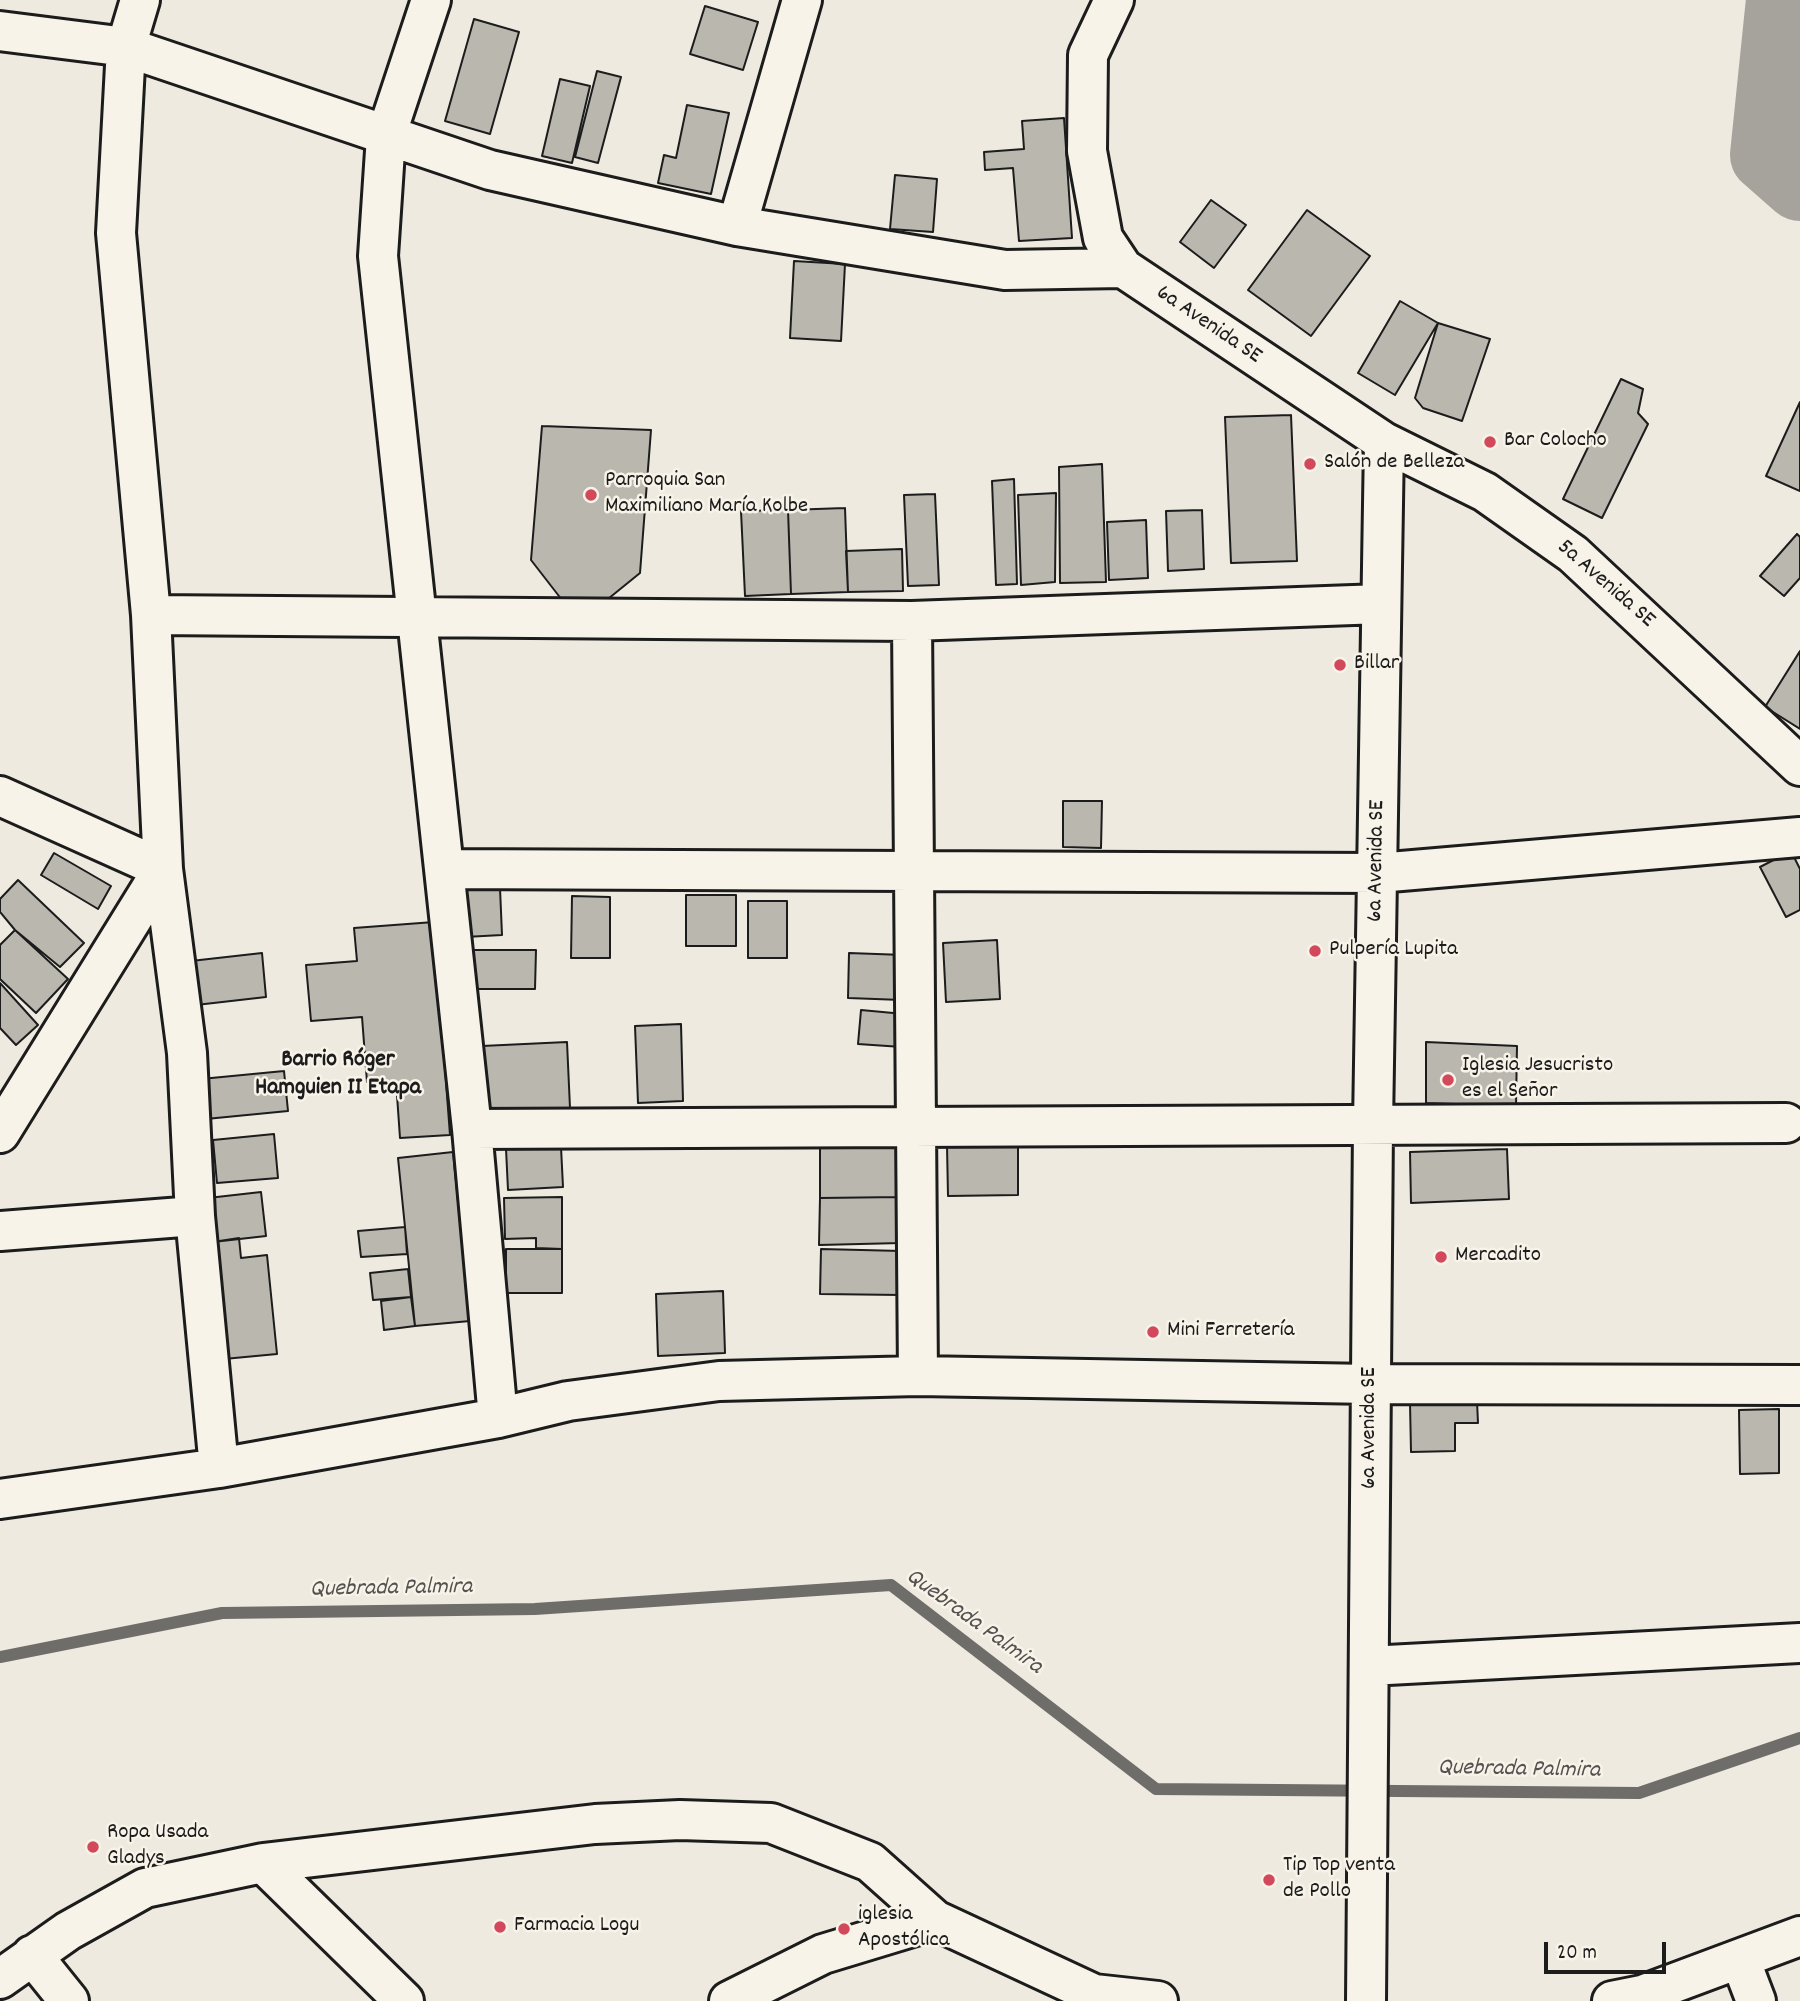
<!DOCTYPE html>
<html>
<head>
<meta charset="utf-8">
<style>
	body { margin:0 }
	#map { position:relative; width:1800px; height:2001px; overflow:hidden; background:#eeeae0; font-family:Dekko,sans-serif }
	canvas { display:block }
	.scale { position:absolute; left:1544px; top:1942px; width:122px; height:32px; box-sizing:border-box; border:4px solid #1c1c1c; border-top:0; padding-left:9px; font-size:21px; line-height:24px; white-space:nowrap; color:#1c1c1c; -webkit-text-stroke:5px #f7f3e8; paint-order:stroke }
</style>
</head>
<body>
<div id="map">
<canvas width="1800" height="2001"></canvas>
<div class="scale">20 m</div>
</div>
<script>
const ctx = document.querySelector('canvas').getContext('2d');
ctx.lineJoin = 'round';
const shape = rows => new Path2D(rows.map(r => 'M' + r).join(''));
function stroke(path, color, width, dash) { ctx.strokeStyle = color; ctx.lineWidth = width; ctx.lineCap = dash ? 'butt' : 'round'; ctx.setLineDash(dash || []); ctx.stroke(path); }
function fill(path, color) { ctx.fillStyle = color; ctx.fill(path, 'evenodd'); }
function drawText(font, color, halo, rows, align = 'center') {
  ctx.font = font + ' Dekko,sans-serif'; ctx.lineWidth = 5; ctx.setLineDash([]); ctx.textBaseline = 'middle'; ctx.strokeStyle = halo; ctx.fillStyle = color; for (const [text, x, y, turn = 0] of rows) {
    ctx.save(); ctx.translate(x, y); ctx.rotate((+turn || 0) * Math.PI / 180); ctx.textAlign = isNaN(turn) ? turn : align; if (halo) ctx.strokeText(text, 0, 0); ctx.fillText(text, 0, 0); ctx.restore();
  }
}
const stream = shape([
	[0,1657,222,1613,535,1609,891,1585,1156,1789,1639,1793,1800,1738]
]);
const river = shape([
	[1783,0,1767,155,1800,184]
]);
const building = shape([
	[705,6,758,22,743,70,690,54,705,6],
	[474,19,519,32,490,134,445,121,474,19],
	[597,71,621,77,598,163,575,157,597,71],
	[560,79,590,86,572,163,542,156,560,79],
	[687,105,729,113,711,194,658,183,664,155,676,158,687,105],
	[1064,118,1072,238,1019,241,1013,168,985,170,984,152,1024,149,1022,121,1064,118],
	[895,175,937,179,933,232,890,229,895,175],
	[1211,200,1246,225,1214,268,1180,242,1211,200],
	[1307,210,1370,256,1311,336,1248,290,1307,210],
	[794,261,845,264,841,341,790,338,794,261],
	[1400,301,1438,323,1395,395,1358,373,1400,301],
	[1438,323,1490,339,1462,421,1423,408,1415,398,1438,323],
	[1621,379,1643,389,1638,413,1648,424,1602,518,1563,499,1621,379],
	[1800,402,1800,491,1766,476,1800,402],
	[1291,415,1297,561,1231,563,1225,417,1291,415],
	[542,426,651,430,640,573,603,603,562,600,531,560,542,426],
	[1102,464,1106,582,1060,583,1059,467,1102,464],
	[1014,479,1017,584,996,585,992,481,1014,479],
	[1056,493,1055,582,1021,585,1018,495,1056,493],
	[935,494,939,585,908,586,904,495,935,494],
	[845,508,848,592,791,594,788,510,845,508],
	[788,510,791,594,745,596,741,511,788,510],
	[1202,510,1204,569,1168,571,1166,511,1202,510],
	[1146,520,1148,578,1109,580,1107,522,1146,520],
	[1797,534,1800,537,1800,578,1784,596,1760,576,1797,534],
	[902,549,903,591,848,592,846,551,902,549],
	[1800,651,1800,729,1765,707,1800,651],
	[1063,801,1102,801,1101,848,1063,847,1063,801],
	[1791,851,1800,869,1800,910,1786,917,1760,867,1791,851],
	[54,853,111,886,98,909,41,875,54,853],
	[18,880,84,943,60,967,15,930,0,912,0,899,18,880],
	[500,888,502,935,465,937,464,889,500,888],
	[686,895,736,895,736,946,686,946,686,895],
	[572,896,610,897,610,958,571,958,572,896],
	[748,901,787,901,787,958,748,958,748,901],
	[434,922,450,1135,400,1138,396,1081,367,1082,362,1017,311,1021,306,965,357,961,354,928,434,922],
	[15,930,68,979,36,1013,0,979,0,945,15,930],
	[997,940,1000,999,946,1002,943,943,997,940],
	[473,950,536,950,535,989,473,989,473,950],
	[262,953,266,997,196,1005,191,961,262,953],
	[849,953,904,955,902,1000,848,998,849,953],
	[0,983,38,1025,16,1045,0,1028,0,983],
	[861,1010,904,1014,902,1047,858,1044,861,1010],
	[681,1024,683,1101,638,1103,635,1026,681,1024],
	[567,1042,570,1108,485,1112,482,1046,567,1042],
	[1426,1042,1517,1046,1516,1106,1426,1103,1426,1042],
	[284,1071,288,1111,206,1119,201,1079,284,1071],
	[274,1134,278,1178,217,1183,213,1140,274,1134],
	[1018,1145,1018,1195,948,1196,947,1146,1018,1145],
	[561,1147,563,1187,508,1190,506,1149,561,1147],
	[820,1147,900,1147,901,1197,820,1198,820,1147],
	[1507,1149,1509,1199,1411,1203,1410,1152,1507,1149],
	[453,1152,470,1321,415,1326,398,1158,453,1152],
	[261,1192,266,1236,213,1242,208,1198,261,1192],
	[562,1197,562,1249,536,1248,536,1238,505,1239,504,1198,562,1197],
	[901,1197,901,1243,819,1245,820,1198,901,1197],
	[405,1227,407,1254,361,1257,358,1231,405,1227],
	[239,1238,241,1258,267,1255,277,1354,224,1359,213,1242,239,1238],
	[506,1249,562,1249,562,1293,506,1293,506,1249],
	[821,1249,902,1251,901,1295,820,1294,821,1249],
	[408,1269,411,1297,373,1300,370,1273,408,1269],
	[723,1291,725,1353,658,1356,656,1294,723,1291],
	[411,1297,415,1326,384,1330,381,1301,411,1297],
	[1477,1401,1478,1423,1455,1423,1455,1451,1411,1452,1410,1403,1477,1401],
	[1779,1409,1779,1473,1740,1474,1739,1410,1779,1409]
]);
const minor = shape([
	[140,0,126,47,116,233,151,615,163,869,187,1053,195,1216,219,1468],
	[431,0,386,136,378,256,472,1129,498,1418],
	[1114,0,1088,55,1087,151,1103,238,1123,268,1384,442,1485,492,1573,554,1800,766],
	[0,31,126,47,490,170,737,226,1005,270,1123,268],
	[737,226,802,0],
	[151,615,912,621,1381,604],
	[912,621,918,1376],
	[0,796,163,869,0,1133],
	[444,869,1378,873,1800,837],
	[472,1129,1786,1123],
	[0,1231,195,1216],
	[0,1499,219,1468,498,1418,568,1401,719,1381,918,1376,1371,1384,1800,1385],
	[1369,1666,1800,1643],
	[263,1863,404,2001],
	[32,1955,69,2001],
	[1740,1959,1756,2001],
	[0,1979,68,1931,145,1888,263,1863,595,1824,680,1820,771,1823,870,1862,935,1920,1094,1994,1158,2001],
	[729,2001,823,1954,935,1920],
	[1366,2001,1373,1125,1384,442],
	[1612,2001,1642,1995,1800,1936]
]);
const markers = [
	[1490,442,7,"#d1495b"],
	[1310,464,7,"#d1495b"],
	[591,495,7,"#d1495b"],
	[1340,665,7,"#d1495b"],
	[1315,951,7,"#d1495b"],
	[1448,1080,7,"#d1495b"],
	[1441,1257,7,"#d1495b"],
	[1153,1332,7,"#d1495b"],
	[93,1847,7,"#d1495b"],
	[1269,1880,7,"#d1495b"],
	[500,1927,7,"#d1495b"],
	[844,1929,7,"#d1495b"]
];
const streetNames = [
	["6a Avenida SE",1208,326,34],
	["5a Avenida SE",1605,585,41],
	["6a Avenida SE",1378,861,-89],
	["6a Avenida SE",1371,1428,-90]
];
const poiNames = [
	["Bar Colocho",1504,442],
	["Salón de Belleza",1324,464],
	["Parroquia San",605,482],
	["Maximiliano María Kolbe",605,508],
	["Billar",1354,665],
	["Pulpería Lupita",1329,951],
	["Iglesia Jesucristo",1462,1067],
	["es el Señor",1462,1093],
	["Mercadito",1455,1257],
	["Mini Ferretería",1167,1332],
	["Ropa Usada",107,1834],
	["Gladys",107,1860],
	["Tip Top venta",1283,1867],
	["de Pollo",1283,1893],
	["iglesia",858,1916],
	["Apostólica",858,1942],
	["Farmacia Logu",514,1927]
];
const neighbourhoodNames = [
	["Barrio Róger",338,1062],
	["Hamguien II Etapa",338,1090]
];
const waterNames = [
	["Quebrada Palmira",391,1590,-1],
	["Quebrada Palmira",973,1623,36],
	["Quebrada Palmira",1519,1771,1]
];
stroke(stream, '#6f6d69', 12);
stroke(river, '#a6a39d', 74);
fill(building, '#bab7af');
stroke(building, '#1c1c1c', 2);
stroke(minor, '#1c1c1c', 44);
stroke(minor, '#f7f3e8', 38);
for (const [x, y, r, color] of markers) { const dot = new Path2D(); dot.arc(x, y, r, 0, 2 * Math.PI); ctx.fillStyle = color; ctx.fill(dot); stroke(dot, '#f7f3e8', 2.5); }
drawText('23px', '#1c1c1c', '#f7f3e8', streetNames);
drawText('23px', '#1c1c1c', '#f7f3e8', poiNames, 'left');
drawText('bold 24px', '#1c1c1c', '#f7f3e8', neighbourhoodNames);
drawText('italic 24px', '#535250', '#f7f3e8', waterNames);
</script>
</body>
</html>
